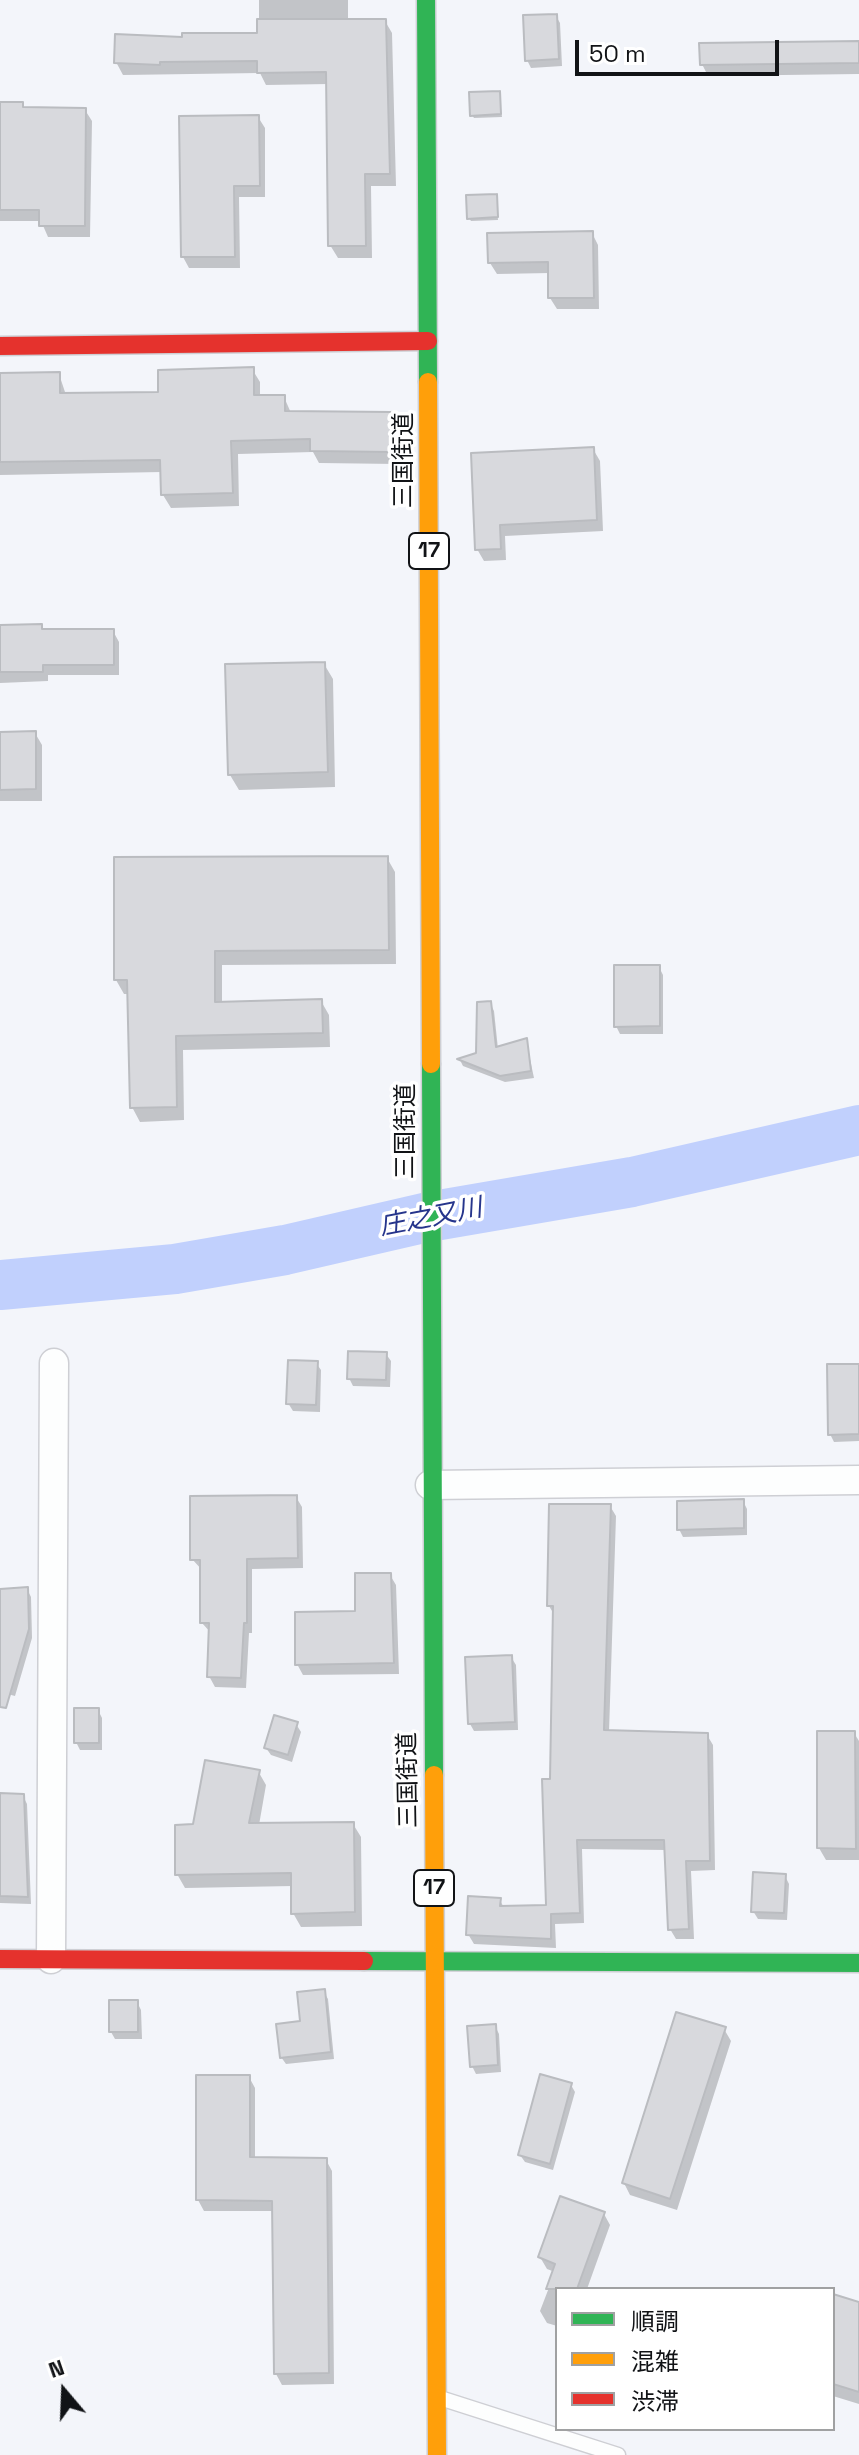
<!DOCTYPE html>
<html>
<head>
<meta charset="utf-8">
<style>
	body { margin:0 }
	#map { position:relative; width:859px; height:2455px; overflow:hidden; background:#f3f5fa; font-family:"Space Grotesk","Noto Sans JP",sans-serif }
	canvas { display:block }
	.legend { position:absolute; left:555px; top:2287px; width:280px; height:144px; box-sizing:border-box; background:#fff; border:2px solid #a0a1a2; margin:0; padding:10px 14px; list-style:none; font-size:24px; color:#111316 }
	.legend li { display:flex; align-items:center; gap:16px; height:40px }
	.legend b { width:40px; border:2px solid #a0a1a2 }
	.north { position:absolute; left:24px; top:2351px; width:80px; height:80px; -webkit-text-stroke:6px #fff; paint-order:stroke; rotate:341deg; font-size:22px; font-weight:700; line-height:32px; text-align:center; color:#111316 }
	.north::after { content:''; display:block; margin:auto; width:28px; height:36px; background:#111316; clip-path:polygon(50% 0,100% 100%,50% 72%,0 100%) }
	.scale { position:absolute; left:575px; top:40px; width:204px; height:36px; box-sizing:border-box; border:4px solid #111316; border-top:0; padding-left:10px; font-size:24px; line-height:28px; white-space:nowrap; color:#111316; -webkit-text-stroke:6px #fff; paint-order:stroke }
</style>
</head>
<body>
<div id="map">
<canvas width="859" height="2455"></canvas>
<ul class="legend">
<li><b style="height:10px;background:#30b455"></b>順調</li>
<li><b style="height:10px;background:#ff9f0a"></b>混雑</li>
<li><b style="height:10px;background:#e5322d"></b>渋滞</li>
</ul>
<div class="north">N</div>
<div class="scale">50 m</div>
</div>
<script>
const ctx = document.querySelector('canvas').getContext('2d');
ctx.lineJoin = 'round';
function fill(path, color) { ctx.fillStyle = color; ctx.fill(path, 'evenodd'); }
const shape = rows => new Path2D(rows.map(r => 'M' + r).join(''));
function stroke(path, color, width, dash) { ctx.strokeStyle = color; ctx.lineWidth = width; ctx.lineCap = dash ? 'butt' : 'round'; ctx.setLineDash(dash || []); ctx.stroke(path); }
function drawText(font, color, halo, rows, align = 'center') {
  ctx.font = font + ' "Space Grotesk","Noto Sans JP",sans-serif'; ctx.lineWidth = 7; ctx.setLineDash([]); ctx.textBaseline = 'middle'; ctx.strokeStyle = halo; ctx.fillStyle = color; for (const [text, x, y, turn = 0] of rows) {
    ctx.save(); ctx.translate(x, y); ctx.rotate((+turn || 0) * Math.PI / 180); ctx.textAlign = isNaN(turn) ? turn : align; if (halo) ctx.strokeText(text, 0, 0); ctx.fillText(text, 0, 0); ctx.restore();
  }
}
const shadow = shape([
	[259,0,348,0,348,21,385,21,392,33,396,186,371,186,372,258,338,258,330,245,329,84,266,85,260,73,123,75,116,62,184,39,259,35],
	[556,16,560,23,562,66,531,68,527,60],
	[859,43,859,74,708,76,702,64],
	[499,93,502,117,474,118,472,115],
	[0,106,85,110,92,121,90,237,48,237,41,221,0,221],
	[258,117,265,128,265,197,239,197,240,268,189,268,183,257],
	[496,196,498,220,471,221,469,218],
	[592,233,598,245,599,309,557,309,550,298,550,273,497,274,490,263],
	[252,369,260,382,260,397,284,397,291,413,390,414,397,427,397,464,319,463,313,452,238,454,239,506,171,508,163,495,162,472,0,475,0,375,59,374,66,395,160,394],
	[593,449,600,461,603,531,505,536,506,560,484,561,477,549,473,455],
	[41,626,44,631,113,631,119,642,119,675,48,675,48,681,0,683,0,627],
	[324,664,333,679,335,787,239,790,230,775],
	[35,733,42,745,42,801,0,801,0,734],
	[387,858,395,872,396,964,222,965,222,1003,321,1001,329,1015,330,1047,183,1050,184,1120,140,1122,132,1107,130,994,124,994,116,980],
	[659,967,663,975,663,1034,620,1034,616,1026],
	[490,1003,494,1011,498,1049,526,1040,534,1078,505,1082,463,1066,460,1060,478,1055],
	[386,1354,391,1361,390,1387,353,1386,349,1378],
	[316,1363,321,1370,320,1412,293,1411,288,1403],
	[859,1366,859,1441,834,1442,830,1434],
	[296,1497,302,1507,303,1568,252,1569,252,1633,249,1633,246,1688,215,1687,209,1676,211,1633,202,1623,202,1570,192,1559],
	[743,1501,747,1509,747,1535,683,1537,679,1529],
	[610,1506,616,1516,609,1732,707,1735,713,1745,715,1870,691,1871,694,1939,676,1939,670,1929,666,1850,582,1849,584,1923,555,1924,556,1948,474,1944,468,1934,500,1900,504,1908,548,1907,555,1616,549,1606],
	[390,1575,396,1585,399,1674,303,1675,297,1664,357,1613],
	[27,1589,31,1597,32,1638,15,1696,0,1692,0,1591],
	[511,1657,516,1665,518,1730,474,1731,470,1724],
	[98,1710,102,1718,102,1750,80,1750,76,1742],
	[296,1724,301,1732,292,1762,271,1755,266,1748],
	[854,1733,859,1741,859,1860,826,1860,819,1848],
	[258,1771,266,1785,259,1825,353,1824,361,1837,362,1926,301,1927,293,1913,293,1886,185,1888,177,1874,195,1826],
	[0,1795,23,1796,27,1804,31,1904,0,1903],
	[785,1876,789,1884,787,1920,758,1919,753,1911],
	[323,1991,328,1999,334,2059,286,2064,281,2057],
	[137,2002,141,2010,142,2039,115,2039,111,2032],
	[495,2026,499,2034,501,2072,476,2074,472,2066],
	[724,2029,731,2041,677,2210,630,2195,624,2183],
	[249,2077,255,2088,255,2159,326,2160,332,2171,334,2384,282,2385,276,2374,274,2211,204,2211,198,2200],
	[571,2085,575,2092,553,2170,525,2162,520,2155],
	[604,2214,610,2225,587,2289,557,2289,557,2326,547,2323,540,2311,555,2272,547,2269,540,2257],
	[833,2296,859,2304,859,2404,833,2396]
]);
const river = shape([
	[0,1285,175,1269,285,1250,428,1217,632,1182,859,1130]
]);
const building = shape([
	[557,14,559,59,525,61,523,15,557,14],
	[257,19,386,19,390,174,365,174,366,246,328,246,326,72,257,73,257,61,160,62,160,65,114,63,115,34,182,37,182,33,257,33,257,19],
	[859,41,859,63,700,65,699,43,859,41],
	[500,91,501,114,470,116,469,92,500,91],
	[0,102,23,102,23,107,86,108,85,226,39,226,39,210,0,210,0,102],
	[259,115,260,186,234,186,235,257,181,257,179,116,259,115],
	[497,194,498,217,467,219,466,195,497,194],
	[593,231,594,298,548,298,548,262,488,263,487,233,593,231],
	[254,367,254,395,285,395,285,411,391,412,390,452,310,451,310,439,231,441,233,493,161,495,160,460,0,462,0,373,60,372,60,393,158,392,158,370,254,367],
	[594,447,597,520,500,525,501,549,475,550,471,453,594,447],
	[42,624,42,629,114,629,114,665,43,665,43,672,0,672,0,625,42,624],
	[325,662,328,772,228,775,225,664,325,662],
	[36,731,36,789,0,790,0,732,36,731],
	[388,856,389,950,215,951,215,1002,322,999,323,1033,176,1036,177,1107,130,1108,127,980,114,980,114,857,388,856],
	[614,965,660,965,660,1026,614,1027,614,965],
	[491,1001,496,1047,527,1038,531,1071,500,1076,457,1059,476,1053,477,1002,491,1001],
	[348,1351,387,1352,386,1380,347,1379,348,1351],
	[288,1360,318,1361,316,1405,286,1404,288,1360],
	[827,1364,859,1364,859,1434,828,1435,827,1364],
	[297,1495,298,1558,247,1559,247,1623,244,1623,241,1678,207,1677,209,1623,200,1623,200,1560,190,1560,190,1496,297,1495],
	[744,1499,744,1528,677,1530,677,1501,744,1499],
	[549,1504,611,1504,604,1730,708,1733,710,1861,686,1861,689,1929,668,1930,664,1840,577,1840,580,1913,551,1914,551,1939,466,1935,468,1896,501,1898,500,1906,546,1905,542,1779,550,1779,553,1606,547,1606,549,1504],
	[355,1573,391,1573,394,1663,295,1665,295,1612,355,1611,355,1573],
	[28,1587,29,1629,6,1708,0,1707,0,1589,28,1587],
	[512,1655,515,1722,468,1724,465,1657,512,1655],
	[74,1708,99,1708,99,1743,74,1743,74,1708],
	[274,1715,298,1722,288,1755,264,1748,274,1715],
	[817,1731,855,1731,856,1849,817,1848,817,1731],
	[205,1760,260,1770,249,1823,354,1822,355,1912,291,1914,291,1873,175,1875,175,1825,193,1824,205,1760],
	[0,1793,24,1794,28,1897,0,1896,0,1793],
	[753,1872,786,1874,784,1913,751,1912,753,1872],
	[325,1989,331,2052,280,2058,276,2024,300,2021,297,1992,325,1989],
	[109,2000,138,2000,138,2032,109,2032,109,2000],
	[676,2012,726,2027,670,2199,622,2183,676,2012],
	[496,2024,498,2065,470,2067,467,2026,496,2024],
	[540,2074,572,2083,550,2164,518,2155,540,2074],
	[196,2075,250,2075,250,2157,327,2158,329,2373,274,2374,272,2201,196,2200,196,2075],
	[560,2196,605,2212,577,2289,546,2289,555,2264,538,2257,560,2196],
	[833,2294,859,2302,859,2392,833,2384,833,2294]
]);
const lane = shape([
	[440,2398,618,2455]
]);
const street = shape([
	[430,1485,859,1480],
	[51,1959,54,1363]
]);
const fast = shape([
	[426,0,428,382],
	[431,1064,434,1775],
	[364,1961,859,1963]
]);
const slow = shape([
	[428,382,431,1064],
	[434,1775,437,2455]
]);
const jam = shape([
	[0,346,428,341],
	[0,1959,364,1961]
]);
const shields = [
	[429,551,40],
	[434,1888,40]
];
const shieldNames = [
	["17",429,551],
	["17",434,1888]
];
const streetNames = [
	["三国街道",404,460,-90],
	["三国街道",406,1131,-90],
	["三国街道",409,1780,-91]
];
const waterNames = [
	["庄之又川",431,1218,-11]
];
fill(shadow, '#0003');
stroke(river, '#c1d0fd', 50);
fill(building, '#d8d9dd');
stroke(building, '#babcc0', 2);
stroke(lane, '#cecfd4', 17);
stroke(street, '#cecfd4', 31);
stroke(fast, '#cecfd4', 21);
stroke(slow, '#cecfd4', 21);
stroke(jam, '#cecfd4', 21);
stroke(lane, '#fdfefe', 14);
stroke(street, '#fdfefe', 28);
stroke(fast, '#30b455', 18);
stroke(slow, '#ff9f0a', 18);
stroke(jam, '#e5322d', 18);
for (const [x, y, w] of shields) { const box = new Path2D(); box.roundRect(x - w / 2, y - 18, w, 36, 6); ctx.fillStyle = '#fff'; ctx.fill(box); stroke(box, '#111316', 2); }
drawText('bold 22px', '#111316', null, shieldNames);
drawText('24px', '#111316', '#fff', streetNames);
drawText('italic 26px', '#26358c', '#fff', waterNames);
</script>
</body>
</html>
